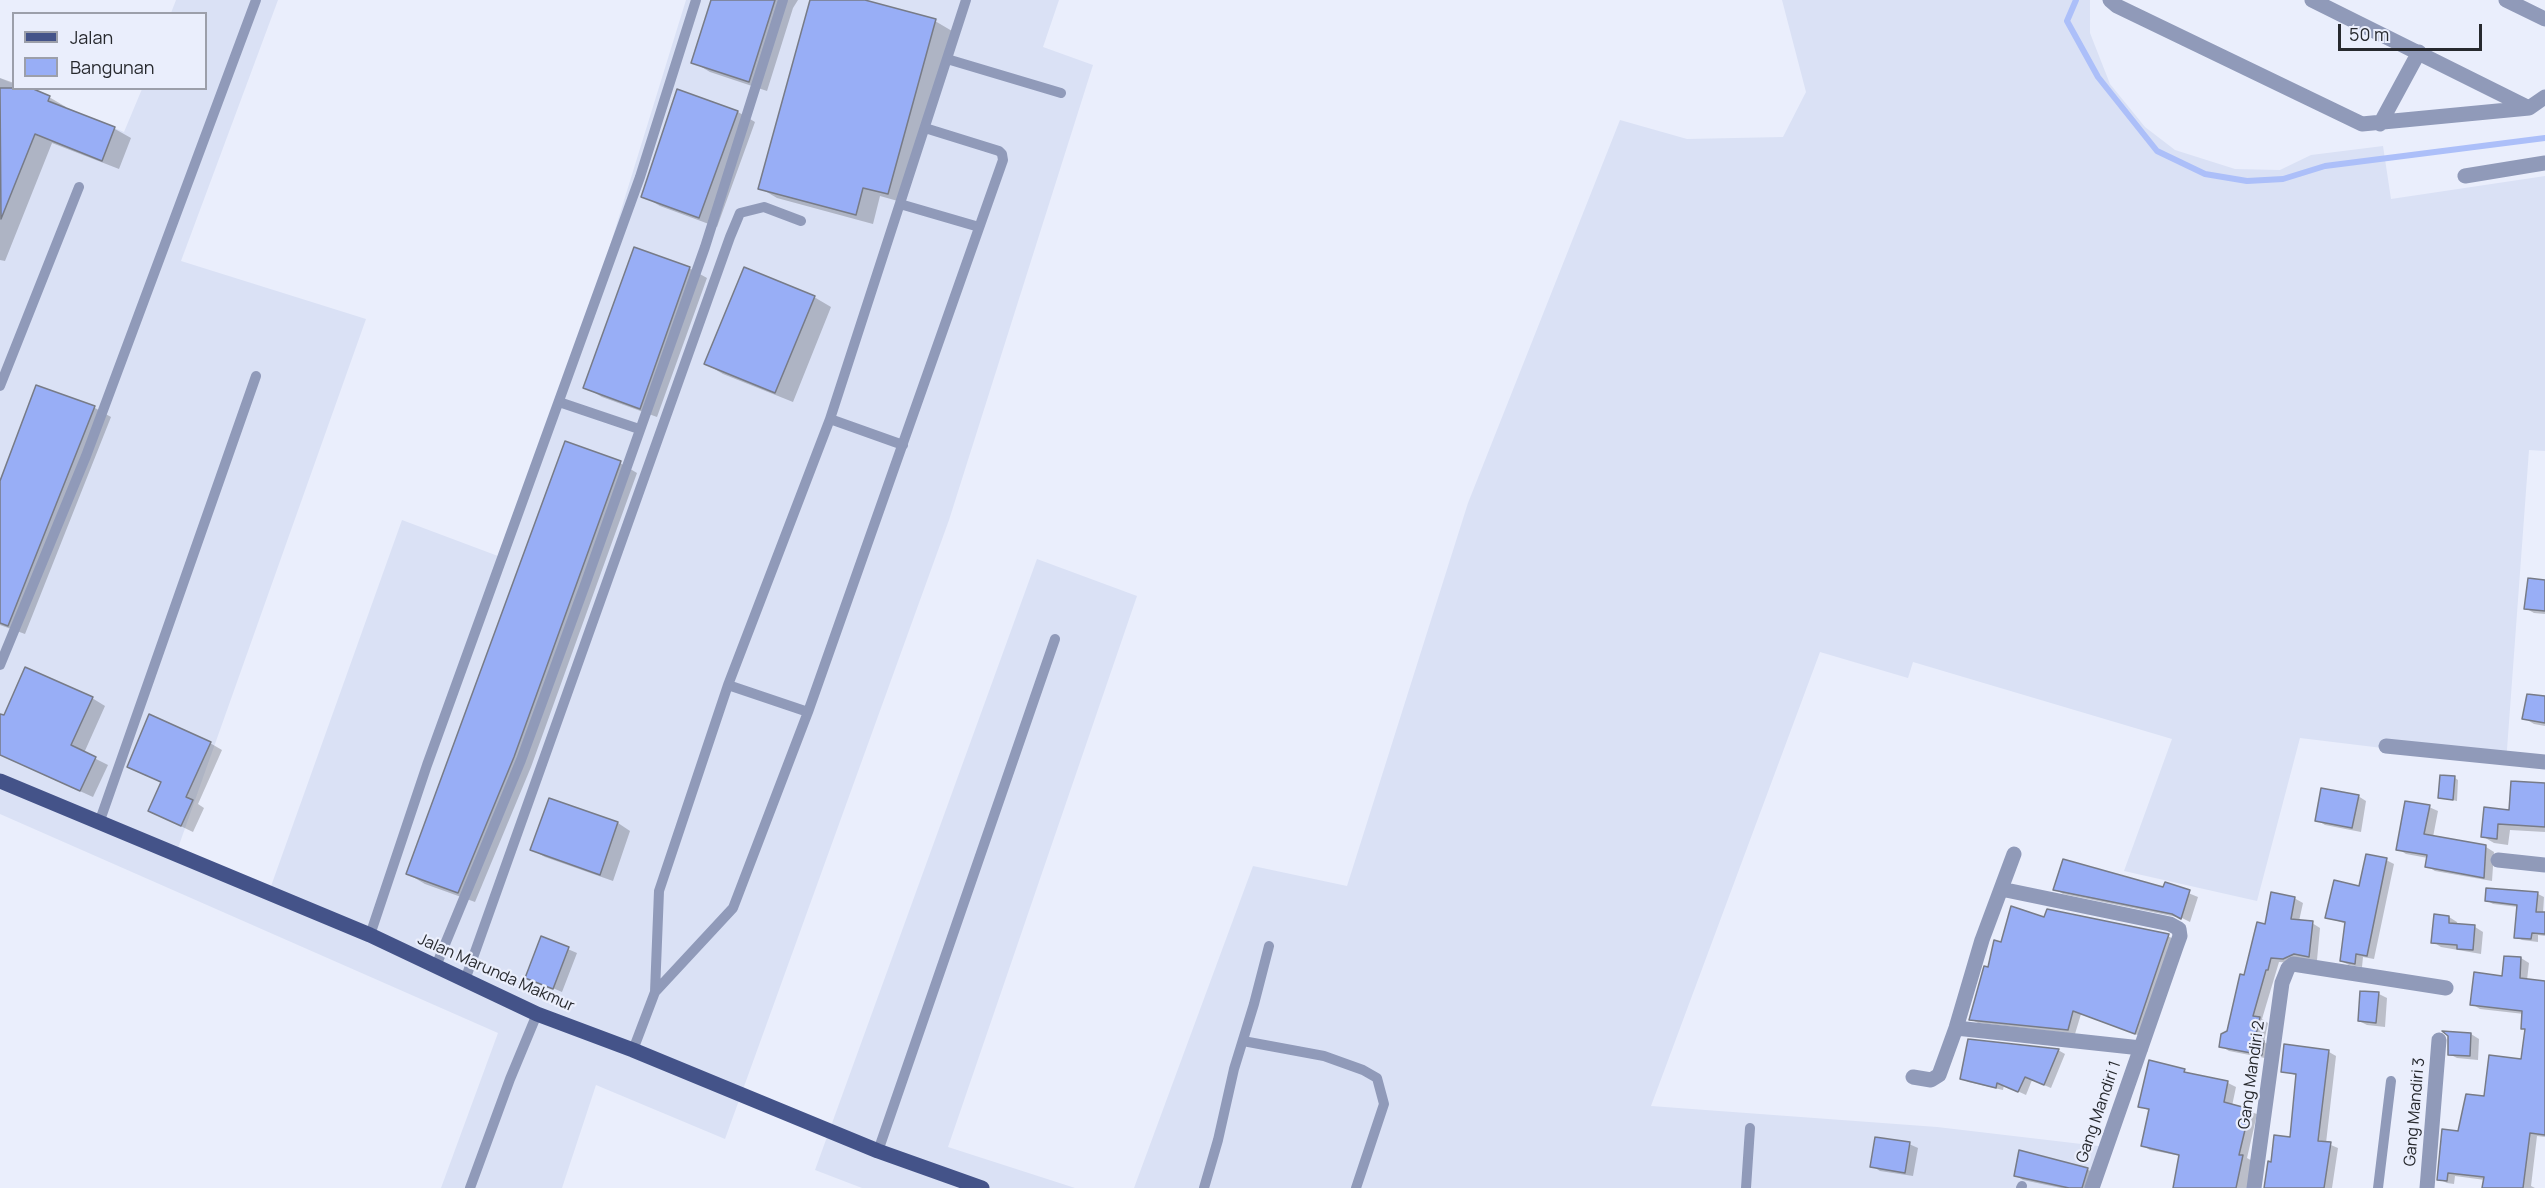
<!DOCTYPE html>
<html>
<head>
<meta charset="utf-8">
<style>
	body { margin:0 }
	#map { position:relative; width:2545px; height:1188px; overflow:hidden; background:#eaeefc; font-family:Manrope,sans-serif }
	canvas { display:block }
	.legend { position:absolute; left:12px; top:12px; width:195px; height:78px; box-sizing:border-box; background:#eaeefc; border:2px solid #9c9faa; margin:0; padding:8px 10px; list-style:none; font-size:18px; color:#27292e }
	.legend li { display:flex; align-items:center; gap:12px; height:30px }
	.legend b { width:30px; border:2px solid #9c9faa }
	.scale { position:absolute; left:2338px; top:24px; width:144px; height:27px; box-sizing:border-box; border:3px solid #27292e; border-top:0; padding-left:8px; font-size:18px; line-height:21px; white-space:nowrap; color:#27292e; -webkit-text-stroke:4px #eaeefc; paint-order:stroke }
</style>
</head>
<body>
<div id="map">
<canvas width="2545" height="1188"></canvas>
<ul class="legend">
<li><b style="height:8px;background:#445389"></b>Jalan</li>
<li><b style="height:16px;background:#98aef6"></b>Bangunan</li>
</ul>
<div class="scale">50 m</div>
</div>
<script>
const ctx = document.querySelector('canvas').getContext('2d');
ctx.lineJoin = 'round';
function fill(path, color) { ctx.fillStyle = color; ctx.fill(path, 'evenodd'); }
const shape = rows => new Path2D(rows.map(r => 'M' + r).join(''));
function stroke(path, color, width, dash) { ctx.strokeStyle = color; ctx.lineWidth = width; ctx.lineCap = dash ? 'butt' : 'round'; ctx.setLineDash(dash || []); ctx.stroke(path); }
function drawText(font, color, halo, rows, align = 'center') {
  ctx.font = font + ' Manrope,sans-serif'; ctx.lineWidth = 4.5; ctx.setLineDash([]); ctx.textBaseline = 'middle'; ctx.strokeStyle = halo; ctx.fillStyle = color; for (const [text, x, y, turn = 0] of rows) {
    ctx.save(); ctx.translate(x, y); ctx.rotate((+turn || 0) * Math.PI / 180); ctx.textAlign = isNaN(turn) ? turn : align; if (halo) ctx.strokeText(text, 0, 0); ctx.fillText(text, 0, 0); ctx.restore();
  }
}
const built = shape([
	[176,0,278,0,181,261,366,319,178,848,270,889,402,520,498,556,600,278,686,0,1059,0,1043,47,1093,65,949,520,725,1139,596,1085,562,1188,441,1188,498,1033,0,814,0,78,13,84,14,88,24,89,124,132,142,89,206,88,206,14,171,13],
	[1782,0,2090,0,2090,33,2110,84,2145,127,2175,150,2235,169,2280,170,2311,155,2383,146,2391,199,2545,176,2545,451,2529,450,2506,763,2300,738,2257,901,2124,871,2172,739,1913,662,1908,678,1820,652,1651,1106,1937,1127,2107,1147,2094,1188,1134,1188,1253,866,1347,886,1468,503,1620,120,1687,139,1783,137,1806,92],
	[1037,559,1137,596,948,1147,1075,1188,862,1188,815,1170]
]);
const shadow = shape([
	[713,0,798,0,793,8,767,91,710,72,693,62],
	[812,0,859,0,935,21,952,31,905,203,880,196,873,224,777,198,760,188],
	[0,78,14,83,14,88,49,97,66,107,65,109,115,129,131,138,119,169,52,143,5,261,0,260],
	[738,112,755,122,717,227,660,206,643,196],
	[689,268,707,278,657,417,602,397,585,387],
	[814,297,831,307,793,402,723,374,706,364],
	[37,386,95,408,111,417,25,634,0,625,0,485],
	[620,463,637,473,531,767,475,902,425,884,408,874],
	[2545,582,2545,614,2534,613,2525,608],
	[92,698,105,706,84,753,108,765,93,797,0,755,0,726],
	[2545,698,2545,726,2534,724,2524,718],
	[210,743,222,750,198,804,204,808,193,832,149,811,162,783,129,766],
	[2455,778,2458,780,2457,801,2440,797],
	[2545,785,2545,832,2510,830,2508,845,2494,843,2482,836],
	[2358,796,2366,801,2361,832,2325,825,2317,820],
	[550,800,618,823,630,831,613,881,545,857,532,850],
	[2429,807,2438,811,2433,837,2486,847,2494,852,2492,881,2435,871,2427,866,2428,858,2406,854,2398,849],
	[2386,860,2394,864,2374,959,2363,957,2362,967,2349,965,2341,961,2346,924,2327,917],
	[2166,884,2198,897,2190,922,2182,918,2063,894,2055,889,2164,888],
	[2538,894,2544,897,2543,914,2545,914,2545,936,2538,935,2538,942,2522,940,2516,937,2518,907,2493,904,2486,900],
	[2294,898,2303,903,2299,921,2312,923,2320,928,2317,960,2292,963,2279,962,2262,1019,2268,1023,2264,1042,2272,1047,2270,1059,2229,1051,2221,1046,2266,926],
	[2449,917,2457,922,2457,925,2475,927,2483,932,2481,954,2441,947,2433,942],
	[2045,919,2168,936,2175,940,2143,1037,2081,1014,2075,1034,1978,1023,1970,1019,1989,969,2002,944],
	[542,938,577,953,562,992,527,977],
	[2505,957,2521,958,2529,963,2527,980,2545,982,2545,1137,2537,1136,2531,1186,2535,1188,2484,1188,2485,1180,2455,1176,2454,1184,2447,1183,2439,1179,2460,1133,2485,1098,2523,1060,2526,1030,2523,1028,2524,1014,2480,1009,2472,1004,2504,977],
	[2379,994,2387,998,2385,1027,2367,1025,2359,1021],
	[2446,1033,2471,1034,2479,1039,2478,1060,2457,1058,2449,1054,2450,1036],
	[2058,1050,2065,1054,2051,1088,2032,1080,2026,1095,2004,1085,2003,1090,1968,1082,1961,1078],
	[2329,1052,2336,1056,2326,1143,2338,1148,2332,1188,2265,1188,2272,1163,2291,1139,2298,1076,2283,1071],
	[2184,1071,2193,1076,2228,1083,2236,1087,2232,1106,2257,1114,2247,1158,2256,1163,2252,1188,2174,1188,2181,1156,2150,1150,2142,1145,2150,1111,2139,1106],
	[1909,1144,1918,1148,1913,1176,1880,1171,1872,1166],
	[2087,1169,2095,1174,2092,1188,2061,1188,2023,1180,2015,1175]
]);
const stream = shape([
	[2076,0,2067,21,2098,77,2157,151,2205,174,2247,181,2283,179,2325,166,2545,138]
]);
const building = shape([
	[711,0,775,0,749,82,691,63,711,0],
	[810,0,865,0,936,19,888,194,863,188,856,215,758,189,810,0],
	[0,88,31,88,50,96,48,101,115,127,102,161,35,134,1,219,0,88],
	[677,89,738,111,699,218,641,197,677,89],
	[634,247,690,267,640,409,583,388,634,247],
	[744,267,815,296,775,393,704,364,744,267],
	[36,385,95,406,8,626,0,623,0,481,36,385],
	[565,441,621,461,514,757,458,893,406,874,565,441],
	[2528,578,2545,580,2545,611,2524,609,2528,578],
	[25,667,93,697,71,745,96,757,80,791,0,755,0,714,4,715,25,667],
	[2527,694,2545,696,2545,723,2522,719,2527,694],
	[149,714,211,742,186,797,193,800,181,826,148,811,161,782,127,767,149,714],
	[2440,775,2455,776,2453,800,2438,798,2440,775],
	[2511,781,2545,783,2545,827,2498,824,2497,839,2481,837,2484,807,2509,810,2511,781],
	[2321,788,2359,795,2352,828,2315,821,2321,788],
	[549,798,618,822,600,875,530,850,549,798],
	[2405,801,2430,805,2424,834,2486,845,2484,878,2425,867,2427,855,2396,850,2405,801],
	[2366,854,2387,858,2367,956,2356,954,2355,964,2340,961,2345,922,2325,918,2334,880,2359,886,2366,854],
	[2063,859,2163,887,2165,882,2190,890,2181,919,2172,914,2053,890,2063,859],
	[2486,888,2538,892,2536,912,2545,912,2545,934,2532,933,2531,939,2514,938,2517,905,2485,901,2486,888],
	[2271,892,2295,897,2291,919,2313,921,2309,957,2294,954,2283,959,2271,958,2268,970,2266,970,2253,1016,2260,1017,2255,1039,2264,1041,2262,1055,2219,1047,2221,1034,2227,1031,2240,974,2244,975,2257,922,2265,924,2271,892],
	[2011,906,2044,917,2047,909,2169,934,2135,1034,2073,1011,2068,1030,1969,1020,1984,966,1988,967,1994,940,2001,942,2011,906],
	[2434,914,2449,916,2449,923,2475,925,2473,950,2457,949,2457,945,2431,943,2434,914],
	[541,936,569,947,553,989,525,978,541,936],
	[2504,956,2521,957,2520,978,2545,981,2545,1135,2530,1133,2523,1188,2482,1188,2484,1177,2448,1173,2447,1181,2437,1180,2442,1129,2458,1131,2466,1094,2484,1096,2489,1055,2521,1059,2525,1029,2521,1029,2522,1011,2470,1005,2474,972,2502,976,2504,956],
	[2360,991,2379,992,2376,1023,2358,1021,2360,991],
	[2442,1031,2471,1033,2470,1056,2448,1055,2448,1036,2442,1031],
	[1968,1039,2059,1049,2044,1085,2025,1077,2018,1092,1997,1083,1996,1088,1960,1079,1968,1039],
	[2284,1044,2329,1050,2318,1141,2331,1142,2324,1188,2264,1188,2268,1161,2271,1162,2274,1135,2290,1137,2296,1074,2281,1072,2284,1044],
	[2149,1060,2185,1069,2184,1072,2228,1081,2224,1102,2250,1109,2239,1155,2243,1155,2236,1188,2173,1188,2179,1155,2141,1146,2149,1109,2138,1107,2149,1060],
	[1875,1137,1910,1142,1905,1173,1870,1167,1875,1137],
	[2019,1150,2088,1168,2082,1188,2069,1188,2014,1176,2019,1150]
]);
const lane = shape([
	[947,59,1061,93],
	[900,204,979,227],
	[0,386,79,187],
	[559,402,639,429],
	[830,419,903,445],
	[0,665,86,456,256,0],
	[728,685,808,712],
	[99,823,256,376],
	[370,935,427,765,640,177,696,0],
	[436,966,521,760,586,582,705,247,783,0],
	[465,980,730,237,740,213,764,207,801,221],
	[655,992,733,908,808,712,1003,160,1002,154,999,151,925,128],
	[1243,1041,1324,1056,1363,1070,1377,1078,1384,1104,1356,1188],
	[633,1050,655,992,659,891,728,685,830,419,966,0],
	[878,1151,1055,639],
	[470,1188,510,1079,537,1014],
	[1204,1188,1218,1140,1234,1069,1254,1004,1269,946],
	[1746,1188,1750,1128],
	[2021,1188,2022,1186],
	[2378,1188,2391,1081]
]);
const street = shape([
	[2110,0,2117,6,2362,124,2529,108,2545,97],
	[2312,0,2529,108],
	[2506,0,2545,19],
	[2380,124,2419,52],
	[2465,176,2545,163],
	[2386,746,2545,762],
	[2498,860,2545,865],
	[2001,889,2170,924,2179,929,2180,936,2176,947,2092,1188],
	[1956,1028,2141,1048],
	[1913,1077,1931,1080,1939,1075,1956,1028,1982,940,2014,854],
	[2254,1188,2282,983,2288,968,2293,964,2446,988],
	[2427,1188,2439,1040]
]);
const primary = shape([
	[0,781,370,935,537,1014,633,1050,878,1151,982,1188]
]);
const streetNames = [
	["Jalan Marunda Makmur",496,973,24],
	["Gang Mandiri 2",2252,1075,-82],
	["Gang Mandiri 1",2099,1112,-71],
	["Gang Mandiri 3",2415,1112,-85]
];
fill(built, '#dae1f5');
fill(shadow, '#0003');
stroke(stream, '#acbff9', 6);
fill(building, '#98aef6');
stroke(building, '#777b87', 1.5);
stroke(lane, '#909ab9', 10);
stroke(street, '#909ab9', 15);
stroke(primary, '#445389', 15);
drawText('16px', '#27292e', '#eaeefc', streetNames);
</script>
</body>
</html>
